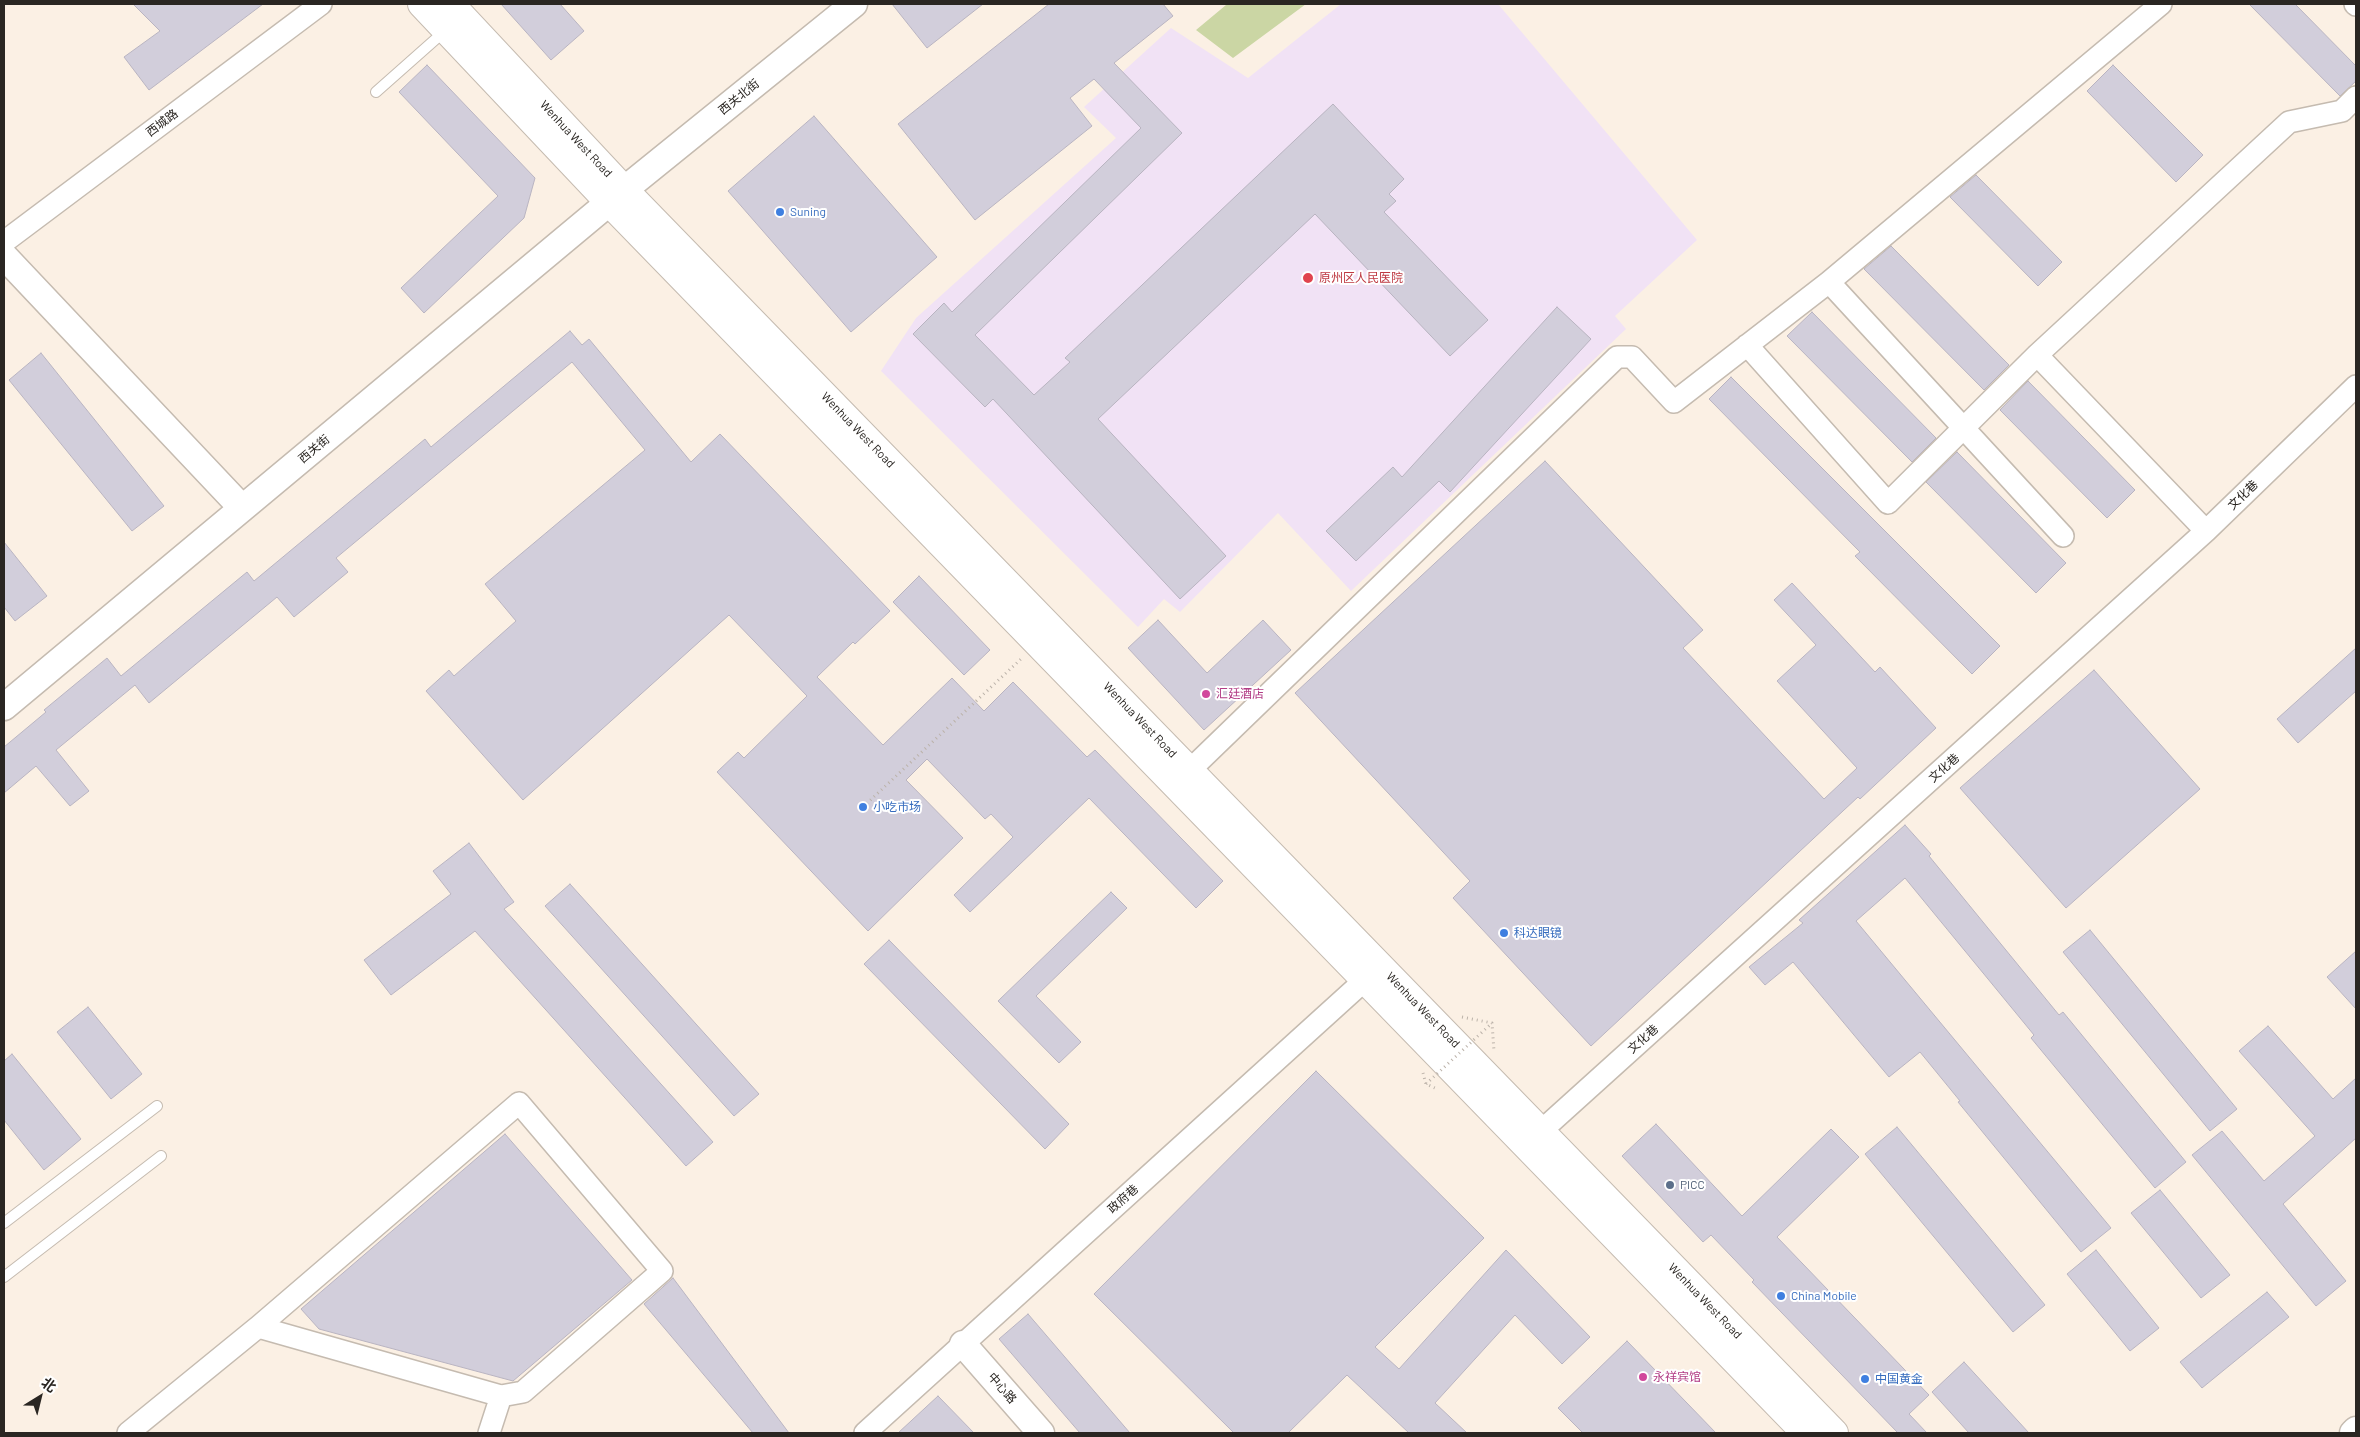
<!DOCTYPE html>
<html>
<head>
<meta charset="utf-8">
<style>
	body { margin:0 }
	#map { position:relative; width:2360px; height:1437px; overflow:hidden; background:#fbf0e4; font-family:Barlow,"Noto Sans SC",sans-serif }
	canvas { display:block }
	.frame { position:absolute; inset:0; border:5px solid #2a2622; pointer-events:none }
	.north { position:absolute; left:15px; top:1372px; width:50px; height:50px; -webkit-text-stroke:4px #fff; paint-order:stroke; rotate:36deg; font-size:14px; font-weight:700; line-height:20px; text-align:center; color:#2a2622 }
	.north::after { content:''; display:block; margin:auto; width:18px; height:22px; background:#2a2622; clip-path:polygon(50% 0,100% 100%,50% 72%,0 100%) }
</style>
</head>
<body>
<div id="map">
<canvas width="2360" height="1437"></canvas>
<div class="frame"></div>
<div class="north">北</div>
</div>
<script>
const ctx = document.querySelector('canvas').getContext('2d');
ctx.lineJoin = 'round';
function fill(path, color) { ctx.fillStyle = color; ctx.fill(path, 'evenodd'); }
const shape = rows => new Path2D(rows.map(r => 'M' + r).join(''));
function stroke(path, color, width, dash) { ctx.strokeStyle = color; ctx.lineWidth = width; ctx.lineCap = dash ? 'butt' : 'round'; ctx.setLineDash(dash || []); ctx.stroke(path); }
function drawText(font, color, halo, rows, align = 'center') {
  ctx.font = font + ' Barlow,"Noto Sans SC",sans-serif'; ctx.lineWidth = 4; ctx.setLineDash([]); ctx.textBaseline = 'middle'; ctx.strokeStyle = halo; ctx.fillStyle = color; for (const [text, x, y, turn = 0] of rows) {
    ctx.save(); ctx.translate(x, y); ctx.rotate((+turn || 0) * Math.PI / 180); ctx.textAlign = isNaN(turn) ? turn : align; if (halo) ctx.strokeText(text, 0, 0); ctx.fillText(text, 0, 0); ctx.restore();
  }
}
const medical = shape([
	[1341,4,1498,4,1697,240,1615,316,1626,329,1351,591,1278,513,1180,612,1164,599,1138,627,881,371,916,318,1116,138,1084,107,1171,28,1248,78]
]);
const green = shape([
	[1225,4,1306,4,1233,58,1196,30,1226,5]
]);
const building = shape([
	[133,4,263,4,149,90,124,57,160,31,133,4],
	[501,4,560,4,584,31,551,60,501,4],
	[892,4,983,4,927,48,892,4],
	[1049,4,1163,4,1173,16,1114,63,1182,133,975,335,1034,395,1070,362,1065,358,1333,104,1404,179,1389,194,1396,201,1384,212,1488,320,1450,356,1315,214,1098,419,1226,556,1180,599,993,399,985,407,913,334,944,303,952,312,1141,128,1094,79,1070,98,1092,126,975,220,898,124,1049,4],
	[2249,4,2295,4,2356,66,2356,81,2340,96,2249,4],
	[427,65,535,178,524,218,424,313,401,288,498,196,399,92,427,65],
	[2113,65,2203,155,2176,182,2087,91,2113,65],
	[814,116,937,257,851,332,728,191,814,116],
	[1976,175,2062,262,2038,286,1950,197,1976,175],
	[1891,246,2009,365,1984,390,1864,269,1891,246],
	[1557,307,1591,339,1450,492,1439,481,1356,561,1326,531,1393,467,1402,477,1557,307],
	[1812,312,1936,438,1912,462,1787,336,1812,312],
	[570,331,582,345,589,339,691,462,720,434,890,611,855,644,853,642,817,677,883,745,952,678,984,711,1013,682,1087,757,1095,750,1223,881,1196,908,1089,798,970,912,954,895,1013,837,991,814,985,819,927,759,906,780,963,838,868,931,717,772,738,752,744,758,807,696,729,615,523,800,426,691,449,670,454,676,516,621,485,584,645,450,572,362,336,558,348,572,294,617,277,597,149,703,135,685,56,750,89,791,70,806,36,766,4,793,4,747,46,712,44,710,107,658,121,676,247,572,254,581,425,439,431,447,570,331],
	[41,353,164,506,132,531,9,380,41,353],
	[1731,377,2000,646,1972,674,1855,556,1860,552,1709,399,1731,377],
	[2028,381,2135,490,2107,518,2000,410,2028,381],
	[1957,452,2066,563,2036,593,1926,482,1957,452],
	[1545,461,1703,630,1683,648,1824,799,1857,768,1777,681,1816,645,1774,600,1792,583,1875,672,1880,667,1936,728,1860,799,1858,797,1591,1046,1453,898,1470,881,1295,693,1545,461],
	[4,542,47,596,15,621,4,607,4,542],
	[919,576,990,650,964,675,893,602,919,576],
	[1158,620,1207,673,1263,620,1291,650,1204,730,1128,648,1158,620],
	[2356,648,2356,691,2298,743,2277,719,2356,648],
	[2094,670,2200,789,2066,908,1960,788,2094,670],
	[1905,825,1931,854,1929,856,2059,1015,2063,1012,2186,1162,2155,1188,2031,1038,2034,1035,1905,878,1856,921,2111,1228,2081,1252,1958,1102,1960,1101,1920,1052,1889,1077,1793,962,1765,985,1749,967,1803,923,1799,920,1905,825],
	[469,843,514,902,504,909,713,1142,686,1166,475,931,391,995,364,960,451,894,433,871,469,843],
	[570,884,759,1094,734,1116,545,906,570,884],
	[1111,892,1127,908,1036,996,1081,1042,1059,1063,998,1001,1111,892],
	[2090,930,2237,1109,2210,1131,2063,952,2090,930],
	[889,940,1069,1124,1045,1149,864,964,889,940],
	[2356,951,2356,1009,2327,977,2356,951],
	[88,1007,142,1074,111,1099,57,1032,88,1007],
	[2268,1026,2333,1099,2356,1078,2356,1138,2283,1204,2346,1281,2316,1306,2192,1155,2222,1131,2264,1181,2315,1136,2239,1051,2268,1026],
	[12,1054,81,1139,44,1170,4,1120,4,1061,12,1054],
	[1316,1071,1484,1238,1375,1347,1399,1369,1506,1250,1590,1337,1562,1364,1515,1315,1435,1403,1467,1433,1409,1433,1347,1375,1288,1433,1234,1433,1094,1294,1316,1071],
	[1656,1124,1742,1216,1831,1129,1859,1157,1777,1237,1929,1395,1909,1414,1927,1433,1898,1433,1752,1282,1754,1280,1711,1235,1703,1242,1622,1156,1656,1124],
	[1897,1127,2045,1305,2013,1332,1865,1154,1897,1127],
	[505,1134,632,1280,513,1381,319,1329,301,1309,505,1134],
	[2160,1190,2230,1275,2201,1298,2131,1213,2160,1190],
	[2096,1250,2159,1328,2130,1351,2067,1274,2096,1250],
	[673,1278,789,1433,753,1433,644,1304,673,1278],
	[2267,1292,2289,1317,2202,1388,2180,1362,2267,1292],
	[1028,1314,1130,1433,1080,1433,999,1339,1028,1314],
	[1627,1341,1716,1433,1583,1433,1558,1408,1627,1341],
	[1964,1362,2029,1433,1969,1433,1932,1392,1964,1362],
	[938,1396,974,1433,898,1433,938,1396]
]);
const path = shape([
	[863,807,1021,659],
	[1462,1017,1492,1023,1494,1051],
	[1423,1073,1426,1084,1437,1089]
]);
const service = shape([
	[376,92,446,30],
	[4,1223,157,1106],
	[4,1277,161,1156]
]);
const minor = shape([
	[2355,4,2356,5],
	[4,242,321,4],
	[1829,282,2063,536],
	[1747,345,1888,503,2037,355],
	[2206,531,2037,355,2289,122,2342,111,2356,97],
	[1190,770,1617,357,1632,357,1674,402,1829,282,2161,4],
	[1530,1141,2206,531,2356,386],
	[128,1433,258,1327,501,1396,523,1392,662,1271,519,1103,258,1327],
	[489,1433,501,1396],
	[865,1433,1376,970]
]);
const tertiary = shape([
	[4,256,242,508],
	[4,707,624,190,854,4],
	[963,1344,1041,1433],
	[2353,1433,2356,1430]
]);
const secondary = shape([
	[422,4,610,203,1806,1433],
	[450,4,624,190,1834,1433]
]);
const pathBridge = shape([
	[1426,1084,1492,1023]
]);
const markers = [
	[780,212,5,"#3f7fe0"],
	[1308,278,6,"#e0444e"],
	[1206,694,5,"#d1479c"],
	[863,807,5,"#3f7fe0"],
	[1504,933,5,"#3f7fe0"],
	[1670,1185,5,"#5c6f8a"],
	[1781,1296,5,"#3f7fe0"],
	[1643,1377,5,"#d1479c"],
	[1865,1379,5,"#3f7fe0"]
];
const streetNames = [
	["西关北街",739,97,-39],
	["西城路",162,123,-37],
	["Wenhua West Road",576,139,47],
	["Wenhua West Road",858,430,46],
	["西关街",314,449,-40],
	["文化巷",2243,495,-44],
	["Wenhua West Road",1140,720,46],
	["文化巷",1944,768,-42],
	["Wenhua West Road",1423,1010,46],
	["文化巷",1643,1039,-42],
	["政府巷",1123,1199,-42],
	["Wenhua West Road",1705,1301,46],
	["中心路",1002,1388,49]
];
const shopNames = [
	["Suning",790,212],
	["小吃市场",873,807],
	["科达眼镜",1514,933],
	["China Mobile",1791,1296],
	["中国黄金",1875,1379]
];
const healthNames = [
	["原州区人民医院",1319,278]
];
const hotelNames = [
	["汇廷酒店",1216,694],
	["永祥宾馆",1653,1377]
];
const serviceNames = [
	["PICC",1680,1185]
];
fill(medical, '#f1e2f5');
fill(green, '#cbd6a4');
fill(building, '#d2cedb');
stroke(building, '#b9b4c1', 1);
stroke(service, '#c5bbb0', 12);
stroke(minor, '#c5bbb0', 24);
stroke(tertiary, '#c5bbb0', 29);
stroke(secondary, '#c5bbb0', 30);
stroke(path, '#bbb2a9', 3, [1, 4]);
stroke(service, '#fff', 10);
stroke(minor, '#fff', 21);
stroke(tertiary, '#fff', 26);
stroke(secondary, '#fff', 28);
stroke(pathBridge, '#bbb2a9', 3, [1, 4]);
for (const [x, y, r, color] of markers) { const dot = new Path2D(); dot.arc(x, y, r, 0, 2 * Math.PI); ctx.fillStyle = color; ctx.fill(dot); stroke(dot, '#fff', 2); }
drawText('12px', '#2a2622', '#fff', streetNames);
drawText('12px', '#366cbe', '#fff', shopNames, 'left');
drawText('12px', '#be3a42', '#fff', healthNames, 'left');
drawText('12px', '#b23c85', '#fff', hotelNames, 'left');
drawText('12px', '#4e5e75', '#fff', serviceNames, 'left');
</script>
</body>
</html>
